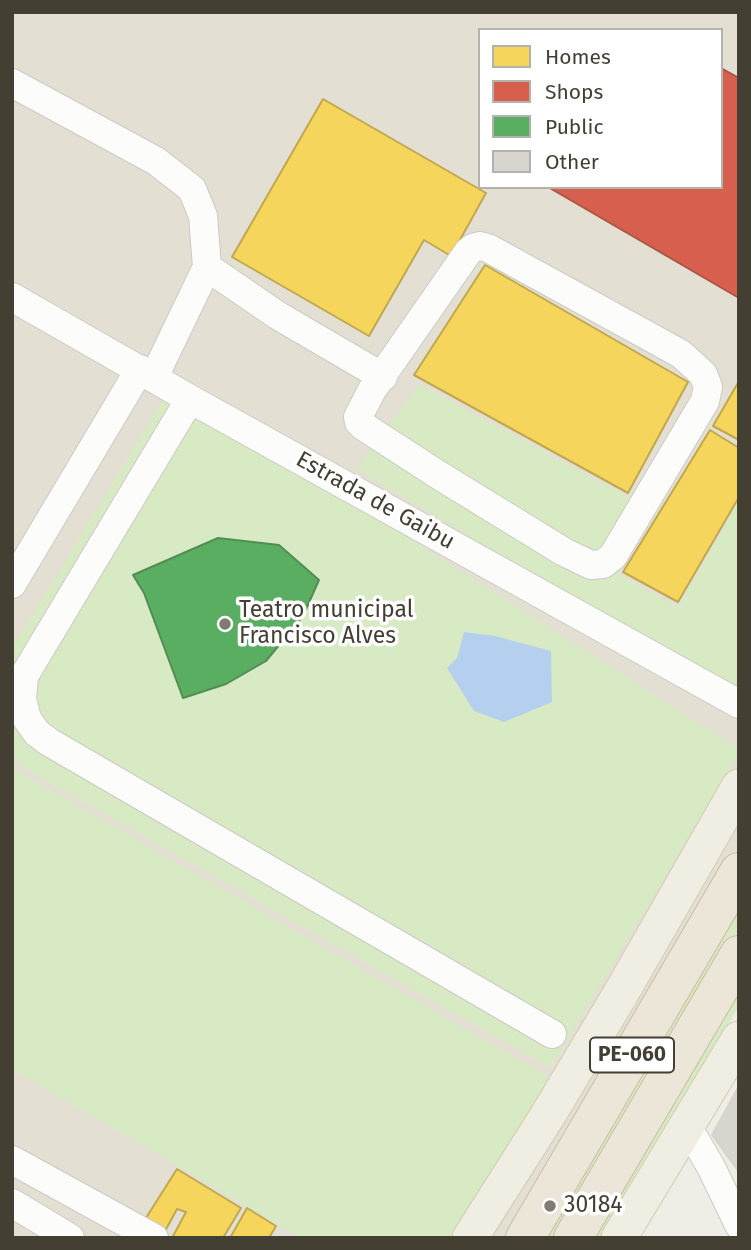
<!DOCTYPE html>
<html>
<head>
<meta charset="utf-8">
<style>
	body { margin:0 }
	#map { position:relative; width:751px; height:1250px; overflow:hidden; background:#eeede6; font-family:"Fira Sans",sans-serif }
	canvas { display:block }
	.frame { position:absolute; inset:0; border:14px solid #433f33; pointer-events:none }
	.legend { position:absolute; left:478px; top:28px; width:245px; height:161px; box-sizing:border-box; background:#fff; border:2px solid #b4b2ad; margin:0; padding:9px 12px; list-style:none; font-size:21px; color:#433f33 }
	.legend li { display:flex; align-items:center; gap:14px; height:35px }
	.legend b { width:35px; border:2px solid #b4b2ad }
</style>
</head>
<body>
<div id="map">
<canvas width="751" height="1250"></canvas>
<div class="frame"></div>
<ul class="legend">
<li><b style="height:19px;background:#f6d55c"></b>Homes</li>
<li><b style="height:19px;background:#d6604d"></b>Shops</li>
<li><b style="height:19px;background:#5aae61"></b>Public</li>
<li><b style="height:19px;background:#d7d5ce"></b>Other</li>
</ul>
</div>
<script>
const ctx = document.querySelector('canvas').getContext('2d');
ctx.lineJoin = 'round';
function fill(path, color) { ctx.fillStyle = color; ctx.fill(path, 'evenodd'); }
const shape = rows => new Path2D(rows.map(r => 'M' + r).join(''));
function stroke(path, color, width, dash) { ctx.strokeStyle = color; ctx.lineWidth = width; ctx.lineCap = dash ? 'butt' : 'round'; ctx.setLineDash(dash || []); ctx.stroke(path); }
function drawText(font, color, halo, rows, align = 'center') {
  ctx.font = font + ' "Fira Sans",sans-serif'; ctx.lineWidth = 7; ctx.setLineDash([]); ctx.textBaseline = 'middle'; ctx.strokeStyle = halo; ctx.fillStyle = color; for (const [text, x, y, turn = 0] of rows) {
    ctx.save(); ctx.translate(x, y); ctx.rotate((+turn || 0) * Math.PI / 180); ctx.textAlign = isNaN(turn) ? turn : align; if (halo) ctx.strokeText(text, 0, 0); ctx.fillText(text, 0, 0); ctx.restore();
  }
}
const residential = shape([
	[12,12,739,12,739,880,530,1238,12,1238],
	[480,30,721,30,721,187,480,187]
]);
const green = shape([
	[419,384,651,509,618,574,678,607,739,501,739,696,356,469],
	[166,394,332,489,739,749,739,754,550,1068,12,761,12,649],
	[12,768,552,1079,457,1238,301,1238,12,1069],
	[739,897,739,934,564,1238,542,1238],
	[739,974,739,1006,603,1238,586,1238]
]);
const water = shape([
	[464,632,495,636,551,651,552,702,504,722,474,711,447,668,457,658]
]);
const homes = shape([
	[323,99,486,193,451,256,424,240,369,336,232,257,323,99],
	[485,265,688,382,628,493,414,375,485,265],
	[739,381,739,440,713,426,739,381],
	[710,430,739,448,739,497,678,602,623,572,710,430],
	[177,1169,241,1208,223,1238,172,1238,186,1212,177,1209,164,1233,144,1221,177,1169],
	[247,1208,276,1226,269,1238,230,1238,247,1208]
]);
const shops = shape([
	[721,68,739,78,739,298,548,187,721,187,721,68]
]);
const public = shape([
	[218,538,279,545,319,580,303,616,266,661,226,684,183,698,144,593,133,575,218,538]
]);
const building = shape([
	[739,1086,739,1172,712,1135,739,1086]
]);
const minor = shape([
	[12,83,156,161,192,189,203,216,207,267,154,377],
	[480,246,488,248,681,354,703,374,708,387,705,401,613,556,603,564,591,565,564,552,437,474,363,426,359,422,358,417,372,390,468,252,473,248,480,246],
	[207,267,277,315,383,377],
	[12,297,190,399,739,704],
	[190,399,24,676,22,699,27,719,37,733,49,742,552,1034],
	[12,584,140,369],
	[687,1126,711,1167,739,1225],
	[12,1160,154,1238],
	[12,1203,70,1238]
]);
const major = shape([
	[470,1238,548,1115,620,995,739,787],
	[619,1238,739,1039]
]);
const highway = shape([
	[525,1238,739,872],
	[573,1238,739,955]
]);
const markers = [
	[225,624,7,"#7f7c72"],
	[550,1206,7,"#7f7c72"]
];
const shields = [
	[632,1055,84]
];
const shieldNames = [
	["PE-060",632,1055]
];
const streetNames = [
	["Estrada de Gaibu",375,501,29]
];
const poiNames = [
	["Teatro municipal",239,611],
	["Francisco Alves",239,637],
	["30184",564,1206]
];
fill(residential, '#e3e0d3');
fill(green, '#d7eac4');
fill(water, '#b4d0ee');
fill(homes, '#f6d55c');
stroke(homes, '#c0a850', 2);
fill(shops, '#d6604d');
stroke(shops, '#aa5645', 2);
fill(public, '#5aae61');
stroke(public, '#538d53', 2);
fill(building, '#d7d5ce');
stroke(building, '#d6d4cc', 2);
stroke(minor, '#cccac4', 30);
stroke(major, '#d1ccb2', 37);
stroke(highway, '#c7bea0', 40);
stroke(minor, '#fcfcfb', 28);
stroke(major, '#f0eee2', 35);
stroke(highway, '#ebe6d7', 38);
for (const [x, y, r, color] of markers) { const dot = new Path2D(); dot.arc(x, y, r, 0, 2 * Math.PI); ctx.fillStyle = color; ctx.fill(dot); stroke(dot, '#fff', 2.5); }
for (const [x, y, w] of shields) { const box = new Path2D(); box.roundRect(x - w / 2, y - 17.5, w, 35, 5); ctx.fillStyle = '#fff'; ctx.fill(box); stroke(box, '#433f33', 2); }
drawText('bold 21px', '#433f33', null, shieldNames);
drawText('23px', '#433f33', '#fff', streetNames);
drawText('23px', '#433f33', '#fff', poiNames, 'left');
</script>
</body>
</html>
